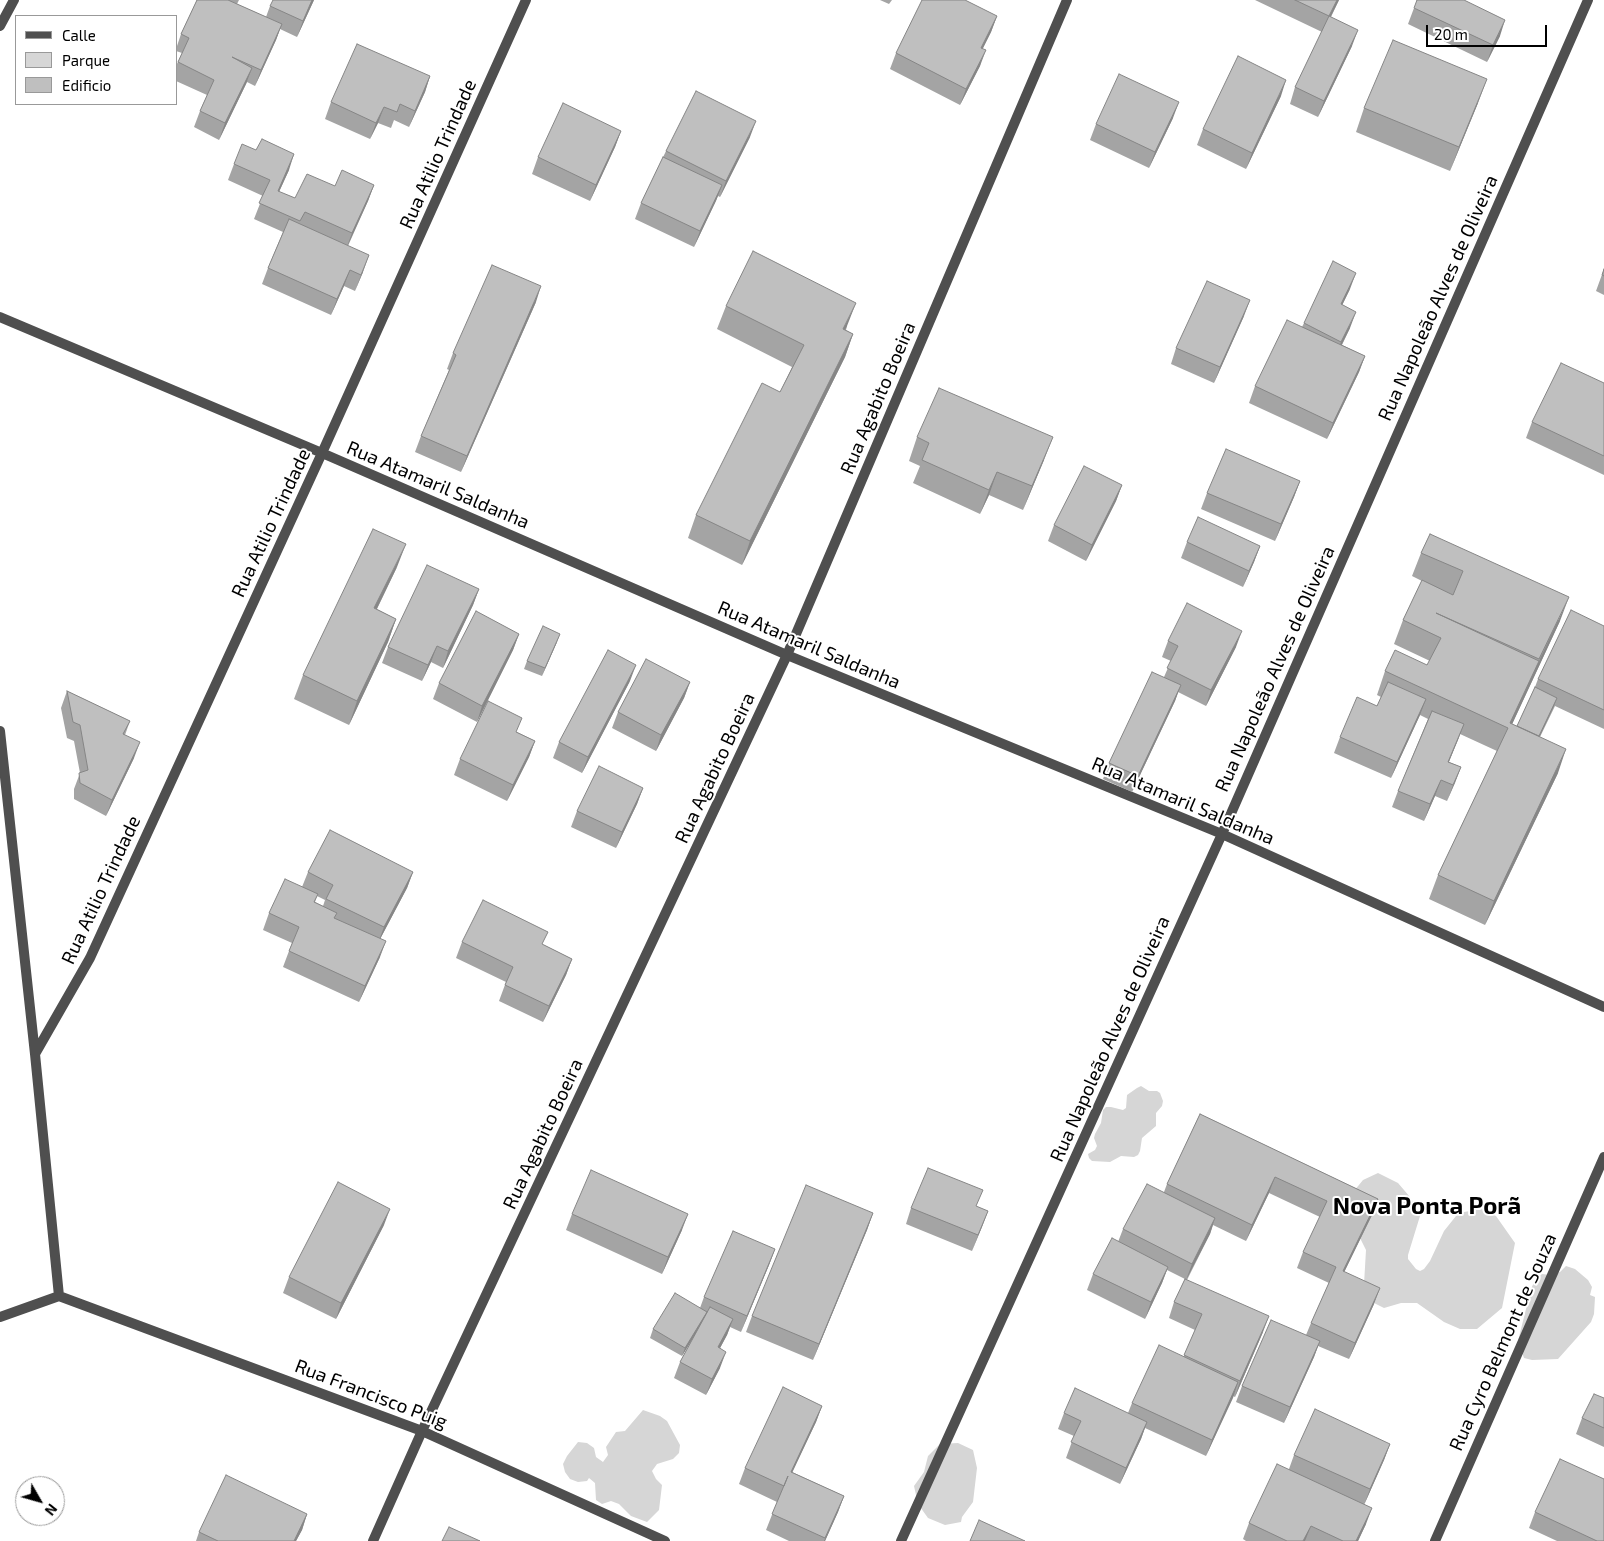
<!DOCTYPE html>
<html>
<head>
<meta charset="utf-8">
<style>
	body { margin:0 }
	#map { position:relative; width:1604px; height:1541px; overflow:hidden; background:#fff; font-family:"Exo 2",sans-serif }
	canvas { display:block }
	.legend { position:absolute; left:15px; top:15px; width:162px; height:90px; box-sizing:border-box; background:#fff; border:1px solid #999; margin:0; padding:6px 9px; list-style:none; font-size:15px; color:#000 }
	.legend li { display:flex; align-items:center; gap:10px; height:25px }
	.legend b { width:25px; border:1px solid #999 }
	.north { position:absolute; left:15px; top:1476px; width:50px; height:50px; box-sizing:border-box; background:#fff; border:1px solid #999; border-radius:50%; rotate:128deg; font-size:14px; font-weight:700; line-height:20px; text-align:center; color:#000 }
	.north::after { content:''; display:block; margin:auto; width:18px; height:22px; background:#000; clip-path:polygon(50% 0,100% 100%,50% 72%,0 100%) }
	.scale { position:absolute; left:1426px; top:25px; width:121px; height:22px; box-sizing:border-box; border:2px solid #000; border-top:0; padding-left:6px; font-size:15px; line-height:18px; white-space:nowrap; color:#000; -webkit-text-stroke:4px #fff; paint-order:stroke }
</style>
</head>
<body>
<div id="map">
<canvas width="1604" height="1541"></canvas>
<ul class="legend">
<li><b style="height:6px;background:#4f4f4f"></b>Calle</li>
<li><b style="height:14px;background:#d6d6d6"></b>Parque</li>
<li><b style="height:14px;background:#bfbfbf"></b>Edificio</li>
</ul>
<div class="north">N</div>
<div class="scale">20 m</div>
</div>
<script>
const ctx = document.querySelector('canvas').getContext('2d');
ctx.lineJoin = 'round';
function fill(path, color) { ctx.fillStyle = color; ctx.fill(path, 'evenodd'); }
const shape = rows => new Path2D(rows.map(r => 'M' + r).join(''));
function stroke(path, color, width, dash) { ctx.strokeStyle = color; ctx.lineWidth = width; ctx.lineCap = dash ? 'butt' : 'round'; ctx.setLineDash(dash || []); ctx.stroke(path); }
function drawText(font, color, halo, rows, align = 'center') {
  ctx.font = font + ' "Exo 2",sans-serif'; ctx.lineWidth = 4; ctx.setLineDash([]); ctx.textBaseline = 'middle'; ctx.strokeStyle = halo; ctx.fillStyle = color; for (const [text, x, y, turn = 0] of rows) {
    ctx.save(); ctx.translate(x, y); ctx.rotate((+turn || 0) * Math.PI / 180); ctx.textAlign = isNaN(turn) ? turn : align; if (halo) ctx.strokeText(text, 0, 0); ctx.fillText(text, 0, 0); ctx.restore();
  }
}
const green = shape([
	[1141,1086,1149,1091,1157,1091,1160,1093,1163,1101,1162,1106,1156,1113,1156,1126,1142,1138,1140,1151,1138,1155,1134,1157,1121,1156,1110,1162,1092,1161,1089,1158,1088,1154,1095,1150,1097,1146,1094,1138,1095,1134,1101,1123,1103,1110,1106,1107,1111,1107,1123,1110,1126,1108,1127,1095,1137,1088],
	[1378,1173,1398,1183,1410,1197,1419,1212,1420,1216,1408,1255,1408,1259,1416,1269,1420,1271,1424,1269,1430,1261,1444,1231,1456,1216,1464,1212,1482,1209,1496,1216,1515,1243,1502,1308,1477,1329,1460,1329,1444,1322,1417,1303,1401,1303,1384,1308,1370,1301,1364,1284,1366,1250,1354,1226,1354,1191,1363,1180],
	[1566,1266,1575,1269,1588,1280,1592,1287,1590,1295,1595,1297,1594,1314,1591,1322,1558,1359,1532,1360,1524,1358,1518,1341,1531,1289,1535,1280,1542,1274,1551,1275,1560,1272],
	[643,1410,660,1416,667,1421,680,1445,679,1453,673,1459,657,1464,652,1471,656,1479,662,1485,659,1510,647,1522,631,1516,619,1504,611,1501,602,1504,596,1500,595,1483,589,1478,587,1481,578,1482,570,1479,565,1472,563,1464,567,1456,578,1442,587,1443,594,1448,596,1457,603,1462,608,1455,606,1447,616,1432,625,1431],
	[958,1443,973,1450,977,1468,973,1502,962,1517,961,1522,945,1525,928,1518,918,1504,914,1486,924,1472,928,1456,940,1444]
]);
const street = shape([
	[0,26,14,0],
	[0,317,322,453,787,655,1222,834,1604,1007],
	[0,731,35,1054,59,1296],
	[35,1054,90,958,322,453,526,0],
	[59,1296,422,1431,665,1541],
	[0,1317,59,1296],
	[373,1541,422,1431,787,655,1067,0],
	[901,1541,1222,834,1588,0],
	[1435,1541,1604,1157]
]);
const wall = shape([
	[197,0,239,0,237,4,266,17,270,6,314,0,297,37,280,29,276,40,255,86,247,82,219,140,194,127,200,111,207,95,176,81,176,66,182,53,176,51,176,49,181,34],
	[880,0,892,0,889,4],
	[1255,0,1339,0,1331,17,1352,46,1318,117,1290,104,1295,87,1322,32],
	[1414,8,1500,36,1487,62,1408,24],
	[997,16,991,32,983,48,980,66,960,105,890,69,896,53],
	[430,76,425,92,409,127,394,120,391,128,378,123,370,139,325,119,331,102],
	[1281,96,1246,169,1197,145,1203,129],
	[1478,103,1450,171,1356,132,1364,108],
	[1173,118,1149,168,1090,140,1096,124],
	[621,131,615,147,590,201,532,174,538,157],
	[750,137,720,197,718,196,694,247,635,219,641,203,666,151],
	[234,164,289,170,279,192,295,198,335,186,374,185,368,201,348,246,363,272,355,291,344,286,331,315,262,284,268,268,283,232,254,219,263,196,228,180],
	[1604,269,1604,295,1596,291],
	[1350,289,1342,305,1350,328,1342,345,1365,356,1359,372,1327,439,1249,403,1255,386,1302,327,1304,323],
	[536,302,461,472,415,452,421,436,449,370,447,369,453,353],
	[726,306,847,326,846,330,853,334,845,357,742,565,688,538,696,515,780,392,792,367,717,329],
	[1244,316,1214,383,1171,364,1176,348],
	[1604,383,1604,475,1526,438,1532,422],
	[917,437,1044,460,1023,510,989,495,980,514,913,483,920,466,909,461],
	[1300,481,1294,497,1275,541,1201,509,1207,493],
	[1122,485,1116,501,1086,561,1048,541,1054,525],
	[1430,534,1560,621,1512,724,1517,726,1535,687,1538,679,1604,626,1604,729,1555,706,1540,737,1558,773,1485,925,1429,899,1438,875,1497,751,1460,734,1449,762,1461,767,1447,801,1435,796,1424,821,1392,807,1398,791,1428,719,1420,715,1391,778,1334,753,1340,737,1377,706,1381,697,1377,695,1385,671,1427,665,1430,661,1394,644,1403,620,1422,581,1412,576,1421,553],
	[1187,542,1260,546,1254,562,1243,587,1181,558],
	[397,567,377,609,396,619,388,642,349,725,294,699,303,675],
	[479,589,473,605,443,668,431,662,422,681,382,663,388,647],
	[519,634,513,650,477,722,433,699,439,683],
	[1168,641,1236,647,1206,706,1178,692,1175,701,1132,792,1103,779,1109,763,1164,677,1171,661,1162,657],
	[557,642,542,676,524,669,527,661],
	[630,681,582,773,553,758,559,742],
	[690,682,684,698,656,751,612,728,618,712],
	[67,691,130,721,125,735,134,758,106,816,74,799,74,789,80,773,74,741,67,738,61,708],
	[517,732,535,741,529,757,507,801,454,775,460,759],
	[643,788,637,804,616,848,571,827,577,811],
	[308,872,413,872,407,888,380,939,380,957,359,1002,283,967,292,943,263,930,269,913,302,887],
	[317,896,325,900,323,906,315,902],
	[462,942,544,945,572,959,566,975,543,1022,499,1001,506,982,456,958],
	[1200,1114,1378,1199,1372,1215,1344,1272,1374,1304,1349,1359,1318,1346,1314,1357,1284,1423,1236,1402,1242,1386,1306,1335,1311,1323,1329,1283,1297,1268,1303,1252,1320,1217,1269,1193,1246,1241,1213,1225,1210,1234,1187,1280,1263,1332,1235,1397,1233,1396,1206,1456,1145,1428,1141,1439,1120,1484,1066,1458,1074,1436,1058,1429,1064,1413,1128,1413,1132,1403,1184,1356,1195,1330,1169,1318,1174,1302,1185,1279,1167,1270,1162,1283,1145,1319,1087,1290,1093,1274,1118,1242,1123,1229,1164,1192,1167,1184],
	[977,1207,988,1211,972,1251,906,1224,911,1208],
	[873,1213,867,1230,813,1360,746,1332,752,1316],
	[572,1214,682,1230,662,1274,566,1230],
	[384,1225,336,1319,283,1293,289,1277],
	[775,1249,769,1265,741,1332,730,1327,727,1335,720,1348,720,1368,706,1395,674,1378,680,1362,694,1336,682,1356,650,1338,653,1329,700,1308,704,1297],
	[1604,1398,1604,1447,1576,1434,1582,1418],
	[822,1406,816,1422,792,1472,844,1496,838,1512,825,1541,789,1541,766,1530,777,1502,739,1484,745,1468],
	[1390,1444,1384,1460,1364,1505,1366,1524,1358,1541,1246,1541,1243,1539,1249,1523,1289,1469,1294,1455],
	[1535,1512,1604,1541,1557,1541,1529,1528],
	[307,1514,302,1530,296,1541,196,1541,199,1532]
]);
const shadedWall = shape([
	[312,0,314,0,297,37,303,21],
	[1337,0,1339,0,1323,32,1329,16],
	[997,16,991,32,975,64,981,48],
	[1505,20,1500,36,1487,62,1493,45],
	[282,24,276,40,255,86,261,70],
	[1358,30,1352,46,1318,117,1324,101],
	[986,50,980,66,960,105,966,89],
	[252,68,246,84,219,140,225,123],
	[430,76,425,92,409,127,415,111],
	[1487,79,1478,103,1450,171,1459,147],
	[1286,80,1281,96,1246,169,1252,153],
	[1179,102,1173,118,1149,168,1155,152],
	[384,107,378,123,370,139,376,123],
	[756,121,750,137,720,197,726,181],
	[621,131,615,147,590,201,596,185],
	[294,154,289,170,272,207,278,191],
	[374,185,368,201,346,249,352,233],
	[722,185,716,201,694,247,700,231],
	[369,255,363,272,355,291,361,275],
	[350,270,344,286,331,315,337,299],
	[1356,273,1350,289,1335,320,1341,304],
	[541,286,536,302,461,472,467,456],
	[1250,300,1244,316,1214,383,1220,367],
	[856,303,847,326,834,352,843,329],
	[1356,312,1350,328,1335,358,1341,342],
	[853,334,845,357,742,565,750,541],
	[1365,356,1359,372,1327,439,1333,423],
	[1053,437,1044,460,1023,510,1032,486],
	[997,472,989,495,980,514,989,490],
	[1300,481,1294,497,1275,541,1281,524],
	[1122,485,1116,501,1086,561,1092,545],
	[406,544,397,567,366,631,374,608],
	[1260,546,1254,562,1243,587,1249,571],
	[479,589,473,605,443,668,448,651],
	[1569,597,1560,621,1502,746,1510,723],
	[396,619,388,642,349,725,357,701],
	[1242,631,1236,647,1206,706,1211,690],
	[519,634,513,650,477,722,482,706],
	[560,634,557,642,542,676,545,668],
	[437,646,431,662,422,681,428,665],
	[636,665,630,681,582,773,588,757],
	[690,682,684,698,656,751,661,735],
	[1181,685,1175,701,1132,792,1138,776],
	[1557,698,1554,706,1529,759,1532,751],
	[1426,699,1420,715,1391,778,1397,762],
	[1464,724,1458,740,1442,778,1448,762],
	[535,741,529,757,507,801,513,785],
	[140,742,134,758,106,816,112,800],
	[1566,749,1558,773,1485,925,1494,901],
	[1461,767,1455,783,1447,801,1453,785],
	[1441,780,1435,796,1424,821,1430,804],
	[643,788,637,804,616,848,622,832],
	[413,872,407,888,378,943,384,927],
	[386,941,380,957,359,1002,365,986],
	[572,959,566,975,543,1022,549,1006],
	[1275,1177,1269,1193,1246,1241,1252,1225],
	[1378,1199,1372,1215,1337,1287,1343,1271],
	[390,1209,384,1225,336,1319,341,1303],
	[988,1211,982,1227,972,1251,978,1235],
	[873,1213,867,1230,813,1360,819,1344],
	[688,1214,682,1230,662,1274,668,1257],
	[1215,1218,1210,1234,1186,1280,1192,1264],
	[775,1249,769,1265,741,1332,747,1316],
	[1168,1267,1162,1283,1145,1319,1151,1302],
	[1380,1288,1374,1304,1349,1359,1355,1343],
	[707,1312,704,1320,682,1356,685,1348],
	[1269,1316,1263,1332,1235,1397,1240,1381],
	[733,1319,727,1335,712,1363,718,1347],
	[1320,1341,1314,1357,1284,1423,1290,1407],
	[726,1352,720,1368,706,1395,712,1379],
	[1238,1382,1233,1398,1206,1456,1212,1440],
	[822,1406,816,1422,785,1488,791,1472],
	[1147,1422,1141,1439,1120,1484,1126,1468],
	[1390,1444,1384,1460,1364,1505,1370,1489],
	[844,1496,838,1512,825,1541,824,1541],
	[1372,1508,1366,1524,1358,1541,1356,1541],
	[307,1514,302,1530,296,1541,294,1541],
	[1311,1526,1305,1541,1303,1541]
]);
const building = shape([
	[197,0,228,0,282,24,261,70,232,57,252,68,225,123,200,111,214,80,178,62,189,38,181,34,197,0],
	[273,0,312,0,303,21,270,6,273,0],
	[922,0,965,0,997,16,981,48,986,50,966,89,896,53,922,0],
	[1295,0,1337,0,1329,16,1358,30,1324,101,1295,87,1329,16,1295,0],
	[1417,0,1464,0,1505,20,1493,45,1414,8,1417,0],
	[1393,40,1487,79,1459,147,1364,108,1393,40],
	[357,44,430,76,415,111,400,104,397,112,384,107,376,123,331,102,357,44],
	[1238,56,1286,80,1252,153,1203,129,1238,56],
	[1119,74,1179,102,1155,152,1096,124,1119,74],
	[696,91,756,121,726,181,666,151,696,91],
	[563,103,621,131,596,185,538,157,563,103],
	[262,139,294,154,278,191,295,198,307,174,335,186,342,170,374,185,352,233,305,212,300,221,259,203,270,180,234,164,242,144,256,150,262,139],
	[663,157,722,185,700,231,641,203,663,157],
	[289,219,369,255,361,275,350,270,337,299,268,268,289,219],
	[753,251,856,303,843,329,853,334,750,541,696,515,762,383,780,392,804,345,726,306,753,251],
	[1333,261,1356,273,1341,304,1356,312,1341,342,1304,323,1333,261],
	[492,265,541,286,467,456,421,436,456,355,453,353,492,265],
	[1604,269,1604,276,1602,275,1604,269],
	[1207,281,1250,300,1220,367,1176,348,1207,281],
	[1287,320,1365,356,1333,423,1255,386,1287,320],
	[1561,363,1604,383,1604,456,1532,422,1561,363],
	[939,388,1053,437,1032,486,997,472,989,490,922,460,929,443,917,437,939,388],
	[1226,449,1300,481,1281,524,1207,493,1226,449],
	[1084,466,1122,485,1092,545,1054,525,1084,466],
	[1198,517,1260,546,1249,571,1187,542,1198,517],
	[373,529,406,544,374,608,396,619,357,701,303,675,373,529],
	[1430,534,1569,597,1539,659,1436,613,1539,661,1510,723,1566,749,1494,901,1438,875,1508,728,1385,671,1395,650,1427,665,1441,638,1403,620,1422,580,1453,595,1463,571,1421,553,1430,534],
	[427,565,479,589,448,651,437,646,428,665,388,647,427,565],
	[1187,603,1242,631,1211,690,1167,668,1178,646,1168,641,1187,603],
	[1571,610,1604,626,1604,710,1538,679,1571,610],
	[476,611,519,634,482,706,439,683,476,611],
	[543,626,560,634,545,668,527,661,543,626],
	[608,650,636,665,588,757,559,742,608,650],
	[646,659,690,682,661,735,618,712,646,659],
	[1152,672,1181,685,1138,776,1109,763,1152,672],
	[1388,682,1426,699,1397,762,1340,737,1357,697,1377,706,1388,682],
	[1535,687,1557,698,1539,736,1517,726,1535,687],
	[67,691,130,721,123,734,140,742,112,800,80,783,79,773,88,770,80,725,73,722,67,691],
	[488,701,522,718,516,732,535,741,513,785,460,759,488,701],
	[1432,711,1464,724,1448,762,1461,767,1453,785,1441,780,1430,804,1398,791,1432,711],
	[599,766,643,788,622,832,577,811,599,766],
	[330,830,413,872,384,927,326,899,333,885,308,872,330,830],
	[285,879,318,894,314,902,337,913,334,918,386,941,365,986,289,951,299,927,269,913,285,879],
	[483,900,548,932,542,944,572,959,549,1006,505,985,513,967,462,942,483,900],
	[1200,1114,1378,1199,1343,1271,1380,1288,1355,1343,1311,1323,1336,1267,1303,1252,1327,1201,1275,1177,1252,1225,1167,1184,1200,1114],
	[928,1168,983,1190,976,1206,988,1211,978,1235,911,1208,928,1168],
	[591,1170,688,1214,668,1257,572,1214,591,1170],
	[338,1182,390,1209,341,1303,289,1277,338,1182],
	[1147,1184,1215,1218,1192,1264,1123,1229,1147,1184],
	[806,1185,873,1213,819,1344,752,1316,806,1185],
	[733,1231,775,1249,747,1316,704,1297,733,1231],
	[1112,1238,1168,1267,1151,1302,1093,1274,1112,1238],
	[1185,1279,1269,1316,1240,1381,1184,1355,1202,1314,1174,1302,1185,1279],
	[675,1293,707,1312,685,1348,653,1329,675,1293],
	[710,1307,733,1319,718,1347,726,1352,712,1379,680,1362,710,1307],
	[1271,1320,1320,1341,1290,1407,1242,1386,1271,1320],
	[1159,1345,1238,1382,1212,1440,1132,1403,1159,1345],
	[783,1387,822,1406,791,1472,844,1496,825,1538,772,1514,788,1476,784,1486,745,1468,783,1387],
	[1075,1388,1147,1422,1126,1468,1071,1442,1081,1421,1064,1413,1075,1388],
	[1594,1394,1604,1398,1604,1428,1582,1418,1594,1394],
	[1315,1409,1390,1444,1370,1489,1294,1455,1315,1409],
	[1560,1459,1604,1479,1604,1541,1597,1541,1535,1512,1560,1459],
	[1277,1464,1372,1508,1356,1541,1343,1541,1311,1526,1303,1541,1287,1541,1249,1523,1277,1464],
	[226,1475,307,1514,294,1541,218,1541,199,1532,226,1475],
	[979,1520,1025,1541,970,1541,979,1520],
	[449,1527,480,1541,442,1541,449,1527]
]);
const streetNames = [
	["Rua Atilio Trindade",438,154,-66],
	["Rua Napoleão Alves de Oliveira",1438,298,-66],
	["Rua Agabito Boeira",878,398,-67],
	["Rua Atamaril Saldanha",438,485,23],
	["Rua Atilio Trindade",271,523,-65],
	["Rua Atamaril Saldanha",809,645,23],
	["Rua Napoleão Alves de Oliveira",1275,669,-66],
	["Rua Agabito Boeira",715,768,-65],
	["Rua Atamaril Saldanha",1183,801,23],
	["Rua Atilio Trindade",101,890,-65],
	["Rua Napoleão Alves de Oliveira",1110,1039,-66],
	["Rua Agabito Boeira",543,1134,-65],
	["Rua Cyro Belmont de Souza",1503,1342,-66],
	["Rua Francisco Puig",371,1394,21]
];
const districtNames = [
	["Nova Ponta Porã",1427,1206]
];
fill(green, '#d6d6d6');
stroke(street, '#4f4f4f', 10);
fill(wall, '#a4a4a4');
fill(shadedWall, '#868686');
fill(building, '#bfbfbf');
stroke(building, '#868686', 1);
drawText('19px', '#000', '#fff', streetNames);
drawText('bold 24px', '#000', '#fff', districtNames);
</script>
</body>
</html>
